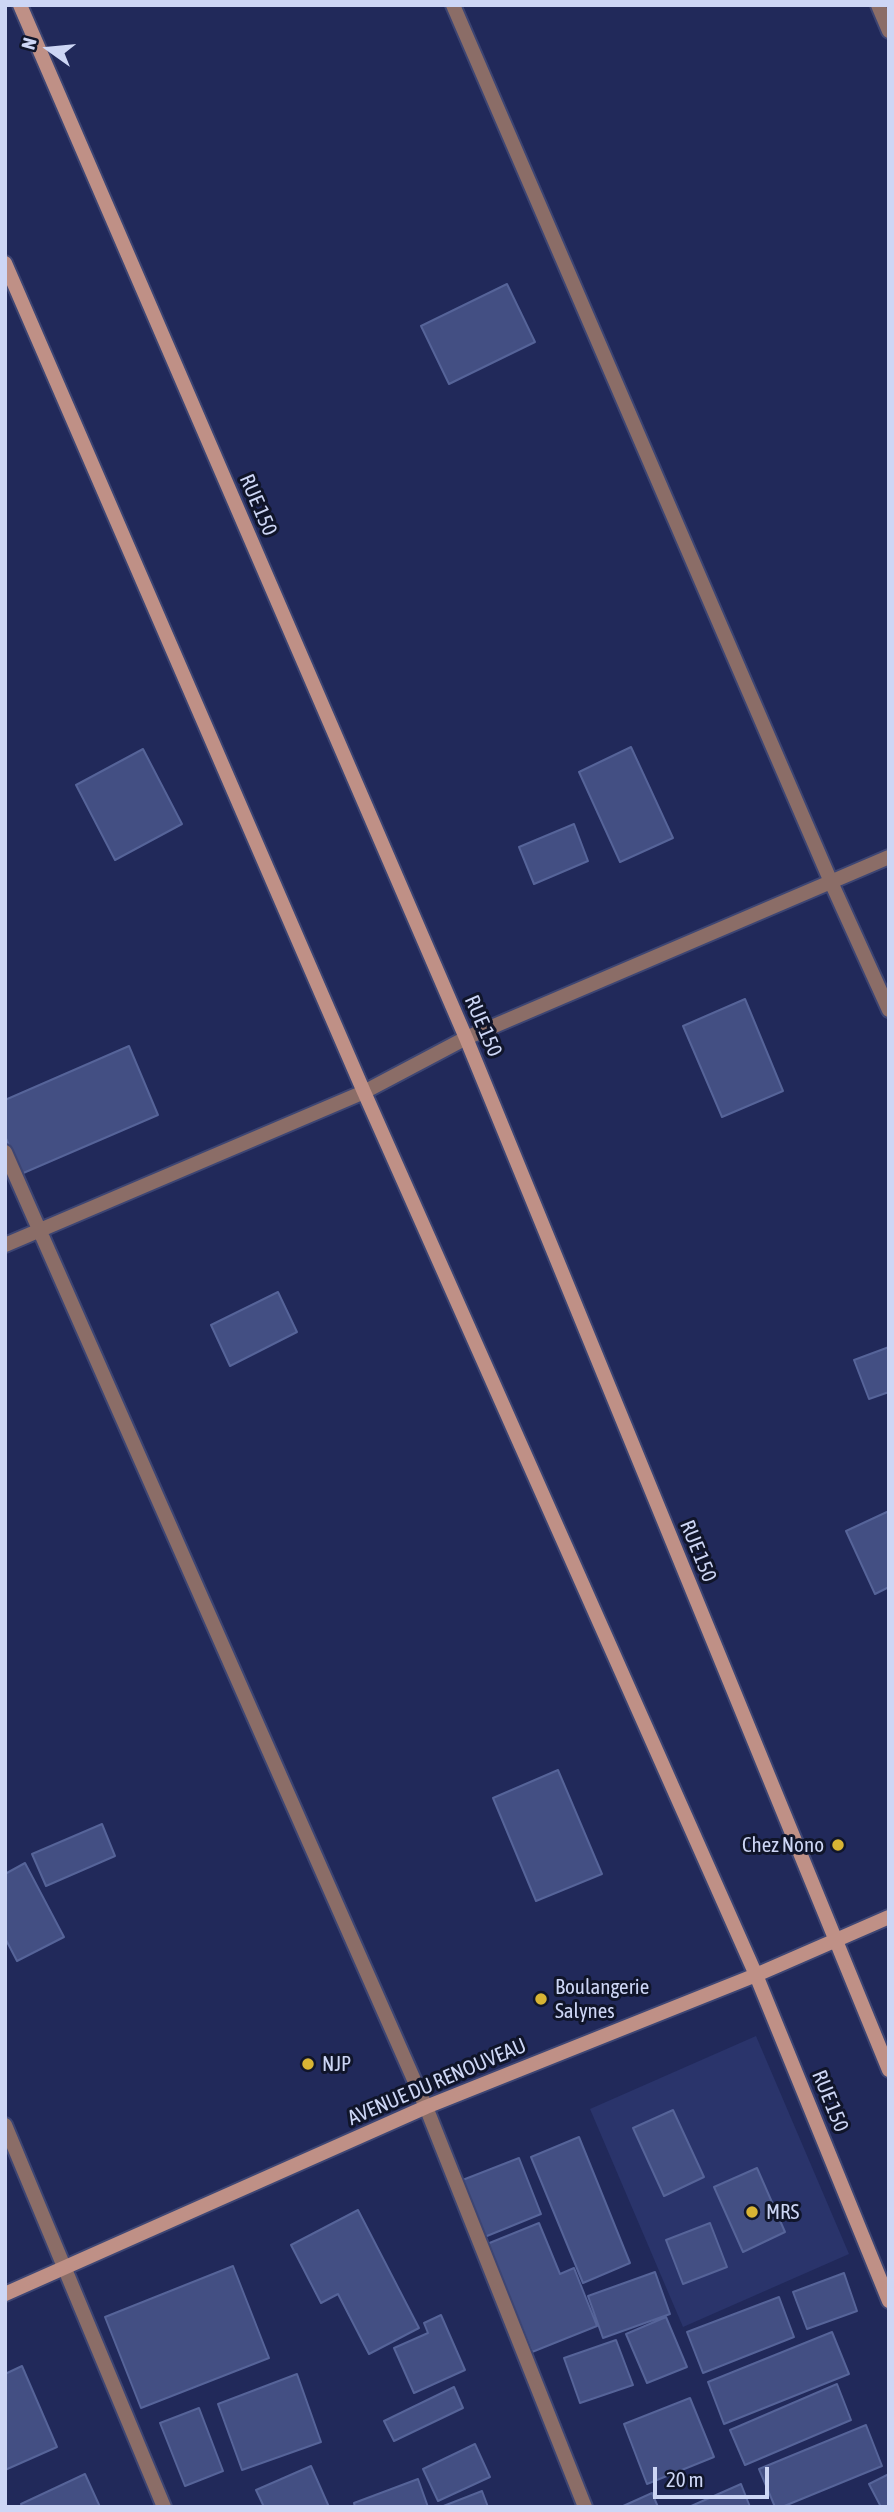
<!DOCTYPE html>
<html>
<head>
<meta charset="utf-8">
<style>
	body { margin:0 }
	#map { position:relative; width:894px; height:2512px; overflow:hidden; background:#21295a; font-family:"Asap Condensed",sans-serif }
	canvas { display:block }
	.frame { position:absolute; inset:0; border:7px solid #cdd6f5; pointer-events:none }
	.north { position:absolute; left:14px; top:14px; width:70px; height:70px; -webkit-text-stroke:5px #10152a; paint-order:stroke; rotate:285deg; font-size:19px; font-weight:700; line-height:28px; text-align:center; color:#cdd6f5 }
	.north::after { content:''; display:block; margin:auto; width:24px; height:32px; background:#cdd6f5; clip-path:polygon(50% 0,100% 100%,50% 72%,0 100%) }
	.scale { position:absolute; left:653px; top:2467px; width:116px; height:32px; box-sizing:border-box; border:4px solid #cdd6f5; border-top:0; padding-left:9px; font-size:21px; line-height:24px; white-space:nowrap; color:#cdd6f5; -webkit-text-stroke:5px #10152a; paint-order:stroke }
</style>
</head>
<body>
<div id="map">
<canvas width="894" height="2512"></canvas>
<div class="frame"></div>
<div class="north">N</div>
<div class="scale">20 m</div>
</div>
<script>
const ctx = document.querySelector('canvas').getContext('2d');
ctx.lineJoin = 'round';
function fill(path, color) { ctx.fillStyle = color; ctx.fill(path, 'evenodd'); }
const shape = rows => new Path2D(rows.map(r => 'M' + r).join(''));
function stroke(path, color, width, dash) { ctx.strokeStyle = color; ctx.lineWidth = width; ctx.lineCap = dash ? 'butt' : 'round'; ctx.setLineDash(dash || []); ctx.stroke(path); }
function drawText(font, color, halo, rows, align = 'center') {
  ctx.font = font + ' "Asap Condensed",sans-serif'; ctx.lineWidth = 6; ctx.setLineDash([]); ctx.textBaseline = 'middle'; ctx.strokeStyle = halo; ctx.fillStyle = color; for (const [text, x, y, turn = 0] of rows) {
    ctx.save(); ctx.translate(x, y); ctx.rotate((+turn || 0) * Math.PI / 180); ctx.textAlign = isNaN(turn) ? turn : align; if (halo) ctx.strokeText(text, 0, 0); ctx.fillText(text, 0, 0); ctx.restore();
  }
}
const built = shape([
	[756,2036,849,2254,683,2327,590,2109]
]);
const building = shape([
	[507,284,535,342,449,384,421,326,507,284],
	[631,747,673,838,620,862,579,772,631,747],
	[143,749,182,824,115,860,76,785,143,749],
	[574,824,588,861,534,884,519,847,574,824],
	[745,999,783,1091,722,1117,683,1026,745,999],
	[129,1046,158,1115,21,1174,5,1136,5,1100,129,1046],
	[278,1292,297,1332,230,1366,211,1325,278,1292],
	[889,1347,889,1392,869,1399,854,1360,889,1347],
	[889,1511,889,1587,875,1594,846,1531,889,1511],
	[558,1770,602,1874,536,1901,493,1798,558,1770],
	[102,1824,115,1856,46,1886,32,1854,102,1824],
	[25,1863,64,1937,17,1961,5,1938,5,1874,25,1863],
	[673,2110,704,2177,664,2196,633,2128,673,2110],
	[579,2137,630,2263,583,2283,531,2157,579,2137],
	[519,2158,541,2214,482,2238,460,2181,519,2158],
	[757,2168,785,2232,743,2252,714,2187,757,2168],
	[358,2210,419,2328,369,2354,338,2294,321,2303,291,2245,358,2210],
	[539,2223,560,2274,574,2268,597,2326,532,2352,487,2244,539,2223],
	[710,2223,727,2267,683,2284,666,2240,710,2223],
	[233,2266,269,2358,141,2408,105,2317,233,2266],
	[655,2272,670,2314,603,2338,588,2296,655,2272],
	[844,2273,857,2311,807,2329,793,2292,844,2273],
	[779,2297,794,2337,703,2373,687,2332,779,2297],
	[441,2315,465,2370,414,2393,394,2348,428,2333,424,2323,441,2315],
	[666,2317,687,2367,647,2383,626,2334,666,2317],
	[832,2332,849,2374,724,2424,708,2382,832,2332],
	[616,2340,633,2385,580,2403,564,2358,616,2340],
	[22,2366,57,2447,5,2470,5,2374,22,2366],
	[297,2374,321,2442,242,2470,218,2404,297,2374],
	[837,2384,851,2420,745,2465,730,2430,837,2384],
	[454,2387,463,2408,394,2441,384,2421,454,2387],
	[690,2398,714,2457,647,2484,624,2424,690,2398],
	[199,2408,223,2471,185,2486,160,2423,199,2408],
	[866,2425,882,2466,782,2507,775,2507,759,2469,866,2425],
	[475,2444,490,2477,438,2501,423,2469,475,2444],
	[311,2466,329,2507,264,2507,256,2490,311,2466],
	[85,2474,100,2507,22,2507,21,2504,85,2474],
	[889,2474,889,2507,881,2507,869,2484,889,2474],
	[418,2479,428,2507,355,2507,354,2503,418,2479],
	[741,2484,750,2507,689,2507,741,2484],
	[482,2491,488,2507,441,2507,482,2491],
	[652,2493,658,2507,621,2507,652,2493]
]);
const street = shape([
	[453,5,831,882,889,1010],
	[878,5,889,31],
	[5,1152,426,2107,585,2507],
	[5,1245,364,1092,466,1038,889,857],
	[5,2125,164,2507]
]);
const secondary = shape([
	[20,5,466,1038,889,2070],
	[5,263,364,1092,756,1975,889,2301],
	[5,2294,426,2107,756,1975,889,1917]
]);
const markers = [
	[838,1845,7,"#d8b434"],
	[541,1999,7,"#d8b434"],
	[308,2064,7,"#d8b434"],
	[752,2212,7,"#d8b434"]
];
const streetNames = [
	["RUE 150",258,505,67],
	["RUE 150",483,1026,67],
	["RUE 150",698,1551,68],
	["AVENUE DU RENOUVEAU",437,2082,-23],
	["RUE 150",830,2101,68]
];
const poiNames = [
	["Chez Nono",824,1845,"right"],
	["Boulangerie",555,1987],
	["Salynes",555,2011],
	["NJP",322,2064],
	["MRS",766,2212]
];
fill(built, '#2a346b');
fill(building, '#434f83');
stroke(building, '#566499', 2);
stroke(street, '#3d4573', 18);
stroke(secondary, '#3d4573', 18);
stroke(street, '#8b6d67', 14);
stroke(secondary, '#bf9086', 14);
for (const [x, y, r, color] of markers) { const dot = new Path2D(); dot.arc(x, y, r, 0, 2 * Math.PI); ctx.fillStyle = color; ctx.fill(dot); stroke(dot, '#10152a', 2.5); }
drawText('21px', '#cdd6f5', '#10152a', streetNames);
drawText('21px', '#cdd6f5', '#10152a', poiNames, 'left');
</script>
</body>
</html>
